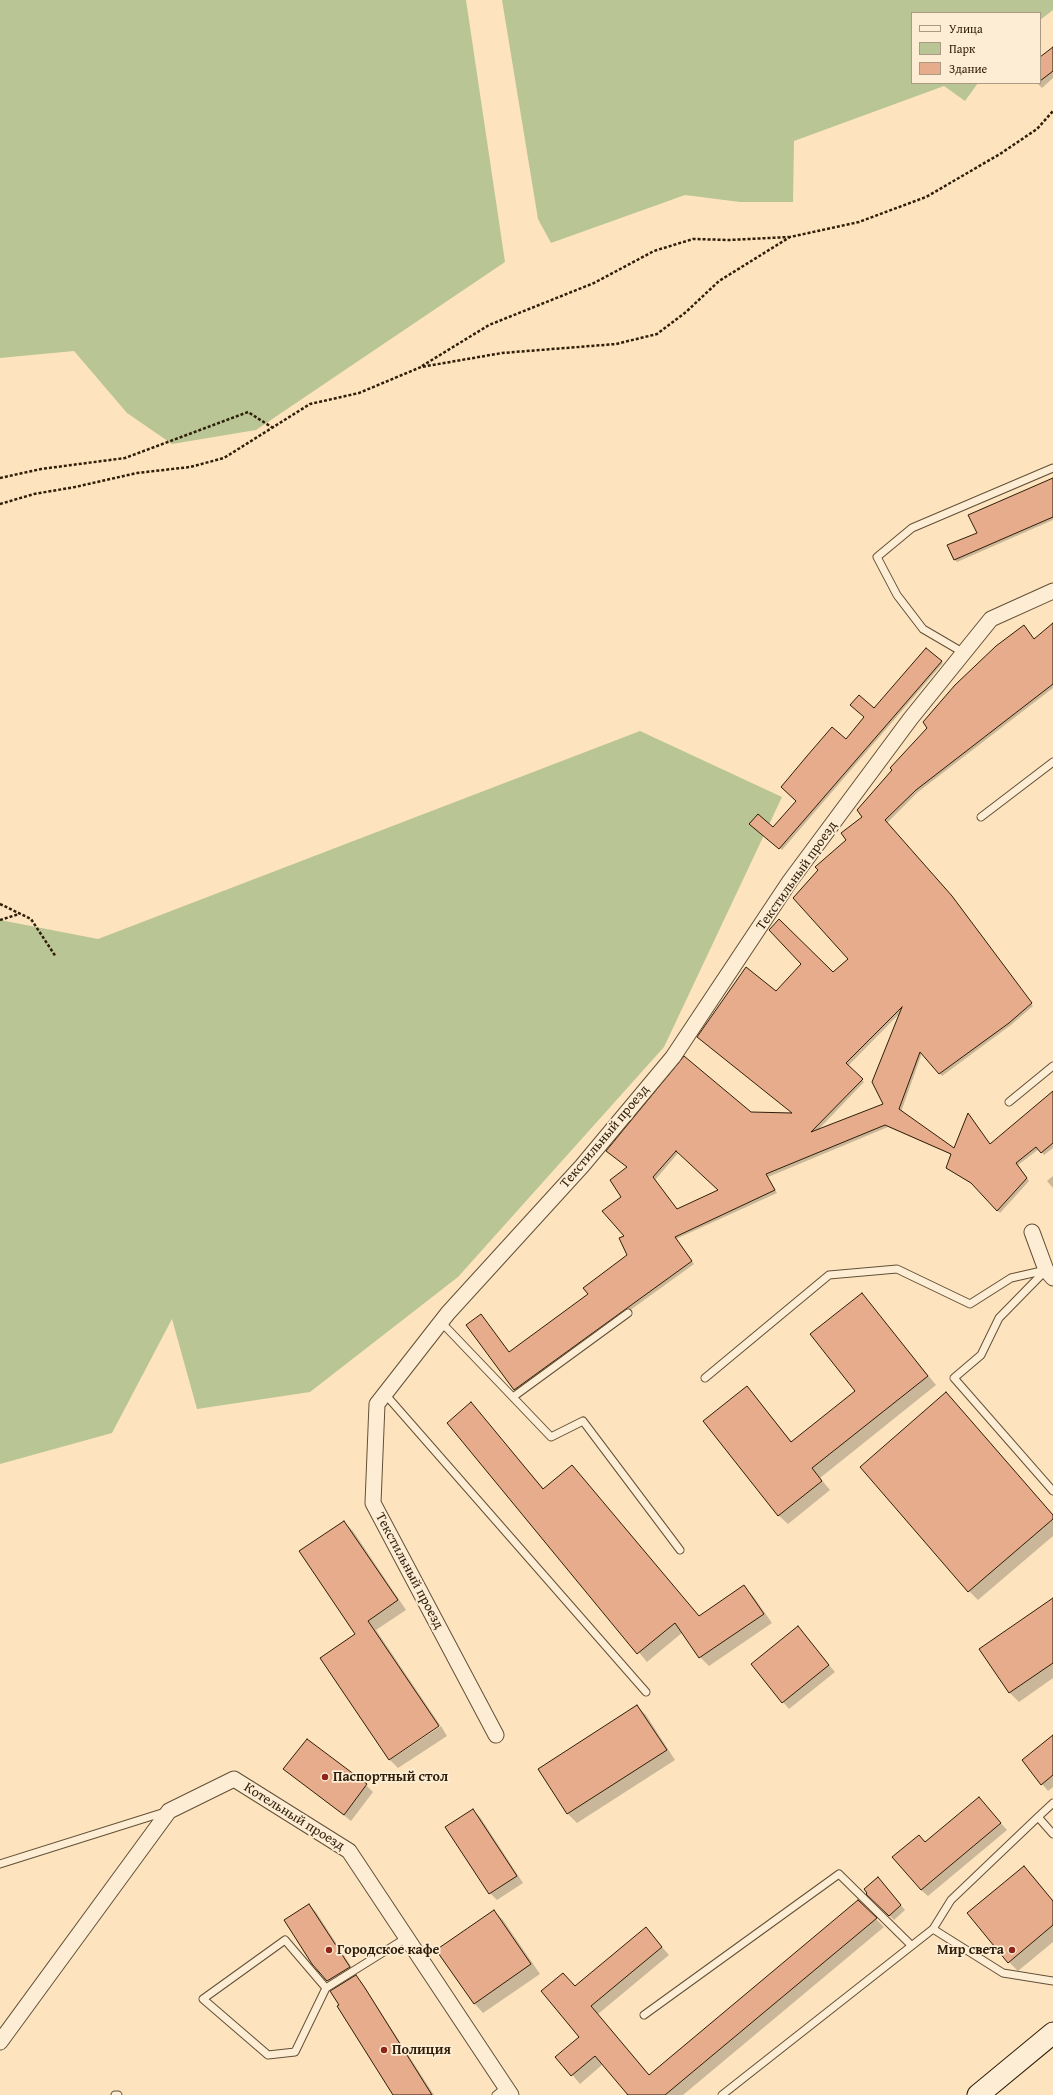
<!DOCTYPE html>
<html>
<head>
<meta charset="utf-8">
<style>
	body { margin:0 }
	#map { position:relative; width:1053px; height:2095px; overflow:hidden; background:#fde4be; font-family:"Gentium Book Plus",serif }
	canvas { display:block }
	.legend { position:absolute; left:911px; top:12px; width:130px; height:72px; box-sizing:border-box; background:#feedd5; border:1px solid #ab9a83; margin:0; padding:5px 7px; list-style:none; font-size:12px; color:#2f1e08 }
	.legend li { display:flex; align-items:center; gap:8px; height:20px }
	.legend b { width:20px; border:1px solid #ab9a83 }
</style>
</head>
<body>
<div id="map">
<canvas width="1053" height="2095"></canvas>
<ul class="legend">
<li><b style="height:5px;background:#feedd5"></b>Улица</li>
<li><b style="height:11px;background:#bac595"></b>Парк</li>
<li><b style="height:11px;background:#e7ac8c"></b>Здание</li>
</ul>
</div>
<script>
const ctx = document.querySelector('canvas').getContext('2d');
ctx.lineJoin = 'round';
function fill(path, color) { ctx.fillStyle = color; ctx.fill(path, 'evenodd'); }
const shape = rows => new Path2D(rows.map(r => 'M' + r).join(''));
function stroke(path, color, width, dash) { ctx.strokeStyle = color; ctx.lineWidth = width; ctx.lineCap = dash ? 'butt' : 'round'; ctx.setLineDash(dash || []); ctx.stroke(path); }
function drawText(font, color, halo, rows, align = 'center') {
  ctx.font = font + ' "Gentium Book Plus",serif'; ctx.lineWidth = 3.5; ctx.setLineDash([]); ctx.textBaseline = 'middle'; ctx.strokeStyle = halo; ctx.fillStyle = color; for (const [text, x, y, turn = 0] of rows) {
    ctx.save(); ctx.translate(x, y); ctx.rotate((+turn || 0) * Math.PI / 180); ctx.textAlign = isNaN(turn) ? turn : align; if (halo) ctx.strokeText(text, 0, 0); ctx.fillText(text, 0, 0); ctx.restore();
  }
}
const green = shape([
	[0,0,466,0,505,262,256,430,172,444,127,413,74,351,0,358],
	[502,0,1053,0,1053,10,1040,20,1040,13,912,13,912,83,978,83,965,101,944,86,794,141,793,202,740,202,685,195,551,243,538,219],
	[640,731,782,797,664,1047,458,1277,310,1392,197,1409,172,1319,112,1433,0,1464,0,920,98,939]
]);
const shadow = shape([
	[1053,48,1053,78,1042,88,1037,83,1040,83,1040,59],
	[1053,480,1053,520,957,562,955,560,948,546,978,534],
	[1053,625,1053,688,918,792,887,823,954,900,1033,1006,1011,1025,942,1076,922,1053,901,1112,954,1149,990,1145,1053,1092,1053,1148,1044,1155,1039,1149,1018,1165,1029,1181,1000,1213,974,1185,947,1168,952,1155,888,1127,768,1177,777,1193,676,1239,694,1264,517,1392,515,1390,509,1353,589,1295,629,1255,623,1197,612,1180,751,1113,794,1114,776,993,833,974,849,959,847,840,864,817,1035,640],
	[900,1013,885,1104,817,1131,864,1082,848,1066],
	[679,1152,719,1190,678,1210,655,1180],
	[926,649,943,663,782,850,751,823,773,829],
	[1053,1176,1053,1188,1047,1181],
	[862,1294,936,1385,820,1478,830,1490,788,1524,778,1515,747,1387,792,1442,857,1391],
	[946,1393,1053,1515,1053,1536,978,1600,969,1591],
	[471,1404,544,1489,572,1466,699,1617,744,1587,753,1596,772,1623,709,1666,700,1657,683,1632,647,1662,448,1423],
	[344,1522,353,1531,406,1610,376,1630,440,1725,390,1758,390,1760,321,1658,357,1634],
	[1053,1600,1053,1678,1019,1702,1010,1693,980,1650],
	[798,1628,835,1672,789,1709,783,1702],
	[637,1706,646,1715,675,1760,577,1823,568,1814,539,1769],
	[441,1726,447,1736,398,1768,390,1760],
	[1053,1737,1053,1787,1048,1791,1042,1784],
	[285,1769,366,1785,373,1792,351,1821],
	[985,1805,1007,1830,928,1896,921,1890,925,1843],
	[473,1810,480,1817,523,1883,497,1900,490,1893],
	[1033,1876,1053,1901,1053,1942,1018,1971,1009,1962],
	[882,1883,905,1910,894,1920,867,1894],
	[858,1901,884,1927,683,2095,626,2095,628,2093,603,2064,580,2084,557,2057,581,2037,575,1987,646,1929,669,1955,598,2014,649,2075],
	[309,1905,316,1912,356,1974,354,1975,362,1983,434,2095,394,2095,340,2005,336,1989,313,1963],
	[494,1911,503,1920,540,1974,483,2013,474,2003]
]);
const building = shape([
	[1053,47,1053,71,1040,81,1040,57,1053,47],
	[1053,478,1053,517,954,560,947,545,977,533,968,515,1053,478],
	[1053,623,1053,684,916,790,885,820,952,896,1032,1003,1009,1023,939,1074,920,1052,899,1109,954,1148,968,1113,990,1144,1053,1091,1053,1143,1041,1153,1036,1147,1016,1163,1027,1178,997,1211,971,1183,946,1168,951,1154,885,1125,766,1174,775,1190,675,1237,692,1261,514,1390,466,1325,481,1314,509,1352,588,1294,583,1288,627,1255,619,1238,624,1236,602,1211,621,1197,610,1180,627,1167,606,1151,684,1056,751,1112,792,1113,697,1037,746,967,776,991,801,964,769,930,779,919,833,972,848,959,793,898,818,870,815,867,846,840,841,833,862,817,857,810,892,770,890,768,927,728,923,722,955,685,996,646,1024,625,1034,639,1053,623],
	[902,1007,872,1082,883,1104,811,1132,863,1079,846,1063,902,1007],
	[676,1151,718,1190,677,1209,653,1177,676,1151],
	[926,648,942,661,779,849,749,824,758,814,773,827,796,801,781,787,807,756,832,727,846,739,864,717,850,705,859,695,874,708,926,648],
	[862,1293,928,1376,812,1468,822,1481,778,1516,703,1421,747,1386,791,1442,855,1391,810,1334,862,1293],
	[946,1392,1053,1515,1053,1519,968,1592,860,1467,946,1392],
	[471,1402,543,1489,572,1465,699,1616,744,1585,764,1614,699,1658,675,1623,637,1654,447,1423,471,1402],
	[344,1521,398,1600,368,1621,439,1726,389,1760,320,1658,355,1634,299,1551,344,1521],
	[1053,1598,1053,1663,1009,1693,979,1649,1053,1598],
	[798,1626,829,1665,782,1703,751,1664,798,1626],
	[637,1705,667,1750,567,1814,538,1769,637,1705],
	[1053,1735,1053,1775,1041,1785,1022,1760,1053,1735],
	[307,1739,367,1784,344,1815,283,1769,307,1739],
	[979,1797,1001,1823,921,1890,892,1857,919,1835,925,1842,979,1797],
	[473,1809,517,1876,489,1894,445,1827,473,1809],
	[1024,1866,1053,1901,1053,1925,1008,1963,967,1913,1024,1866],
	[878,1877,901,1905,889,1916,866,1894,867,1893,864,1889,878,1877],
	[858,1900,877,1918,665,2095,628,2095,595,2056,571,2076,555,2057,579,2037,541,1991,563,1973,575,1986,646,1927,662,1947,591,2006,649,2075,858,1900],
	[309,1904,350,1967,327,1981,312,1964,284,1920,309,1904],
	[494,1910,531,1964,474,2004,436,1950,494,1910],
	[356,1975,365,1988,432,2095,393,2095,337,2006,339,2005,330,1991,356,1975]
]);
const path = shape([
	[422,366,489,325,594,283,654,251,693,239,730,240,789,237],
	[0,478,41,469,125,458,248,412,273,428],
	[0,504,34,494,75,487,137,473,190,467,224,458,310,404,359,393,421,367,502,353,616,344,657,334,686,312,719,281,790,237,859,222,926,197,1000,154,1037,129,1053,111],
	[0,904,31,919,56,957],
	[0,920,19,914]
]);
const lane = shape([
	[964,653,923,629,897,595,877,557,912,528,1053,468],
	[981,817,1053,762],
	[1009,1102,1053,1066],
	[1046,1270,999,1318,981,1355,954,1378,1053,1491],
	[441,1322,551,1437,583,1421,680,1550],
	[705,1378,829,1275,897,1269,970,1304,1011,1278,1046,1270],
	[385,1394,646,1692],
	[513,1397,628,1313],
	[1053,1803,1038,1817,1053,1834],
	[0,1864,165,1812],
	[933,1929,951,1900,1038,1817],
	[326,1988,285,1940,203,1999,268,2055,295,2052,326,1988,406,1938],
	[644,2015,839,1874,911,1945],
	[115,2095,118,2095],
	[496,2095,506,2087],
	[722,2095,933,1929,1003,1973,1053,1981]
]);
const street = shape([
	[1032,1232,1046,1270,1053,1278],
	[496,1735,373,1503,377,1404,448,1313,582,1166,673,1057,790,881,911,718,991,619,1053,591],
	[0,2042,169,1811,234,1779,349,1851,511,2095]
]);
const secondary = shape([
	[978,2095,1053,2033]
]);
const markers = [
	[325,1777,4,"#8f2418"],
	[329,1950,4,"#8f2418"],
	[1012,1950,4,"#8f2418"],
	[384,2050,4,"#8f2418"]
];
const streetNames = [
	["Текстильный проезд",797,876,-55],
	["Текстильный проезд",605,1137,-50],
	["Текстильный проезд",409,1571,62],
	["Котельный проезд",294,1817,32]
];
const poiNames = [
	["Паспортный стол",333,1777],
	["Городское кафе",337,1950],
	["Мир света",1004,1950,"right"],
	["Полиция",392,2050]
];
fill(green, '#bac595');
fill(shadow, '#0003');
fill(building, '#e7ac8c');
stroke(building, '#2f1e08', 1);
stroke(lane, '#625036', 9);
stroke(street, '#625036', 17);
stroke(secondary, '#2f1e08', 23);
stroke(path, '#2f1e08', 2.5, [3, 2]);
stroke(lane, '#feedd5', 7);
stroke(street, '#feedd5', 15);
stroke(secondary, '#feedd5', 21);
for (const [x, y, r, color] of markers) { const dot = new Path2D(); dot.arc(x, y, r, 0, 2 * Math.PI); ctx.fillStyle = color; ctx.fill(dot); stroke(dot, '#feedd5', 1.5); }
drawText('14px', '#2f1e08', '#feedd5', streetNames);
drawText('bold 14px', '#2f1e08', '#feedd5', poiNames, 'left');
</script>
</body>
</html>
